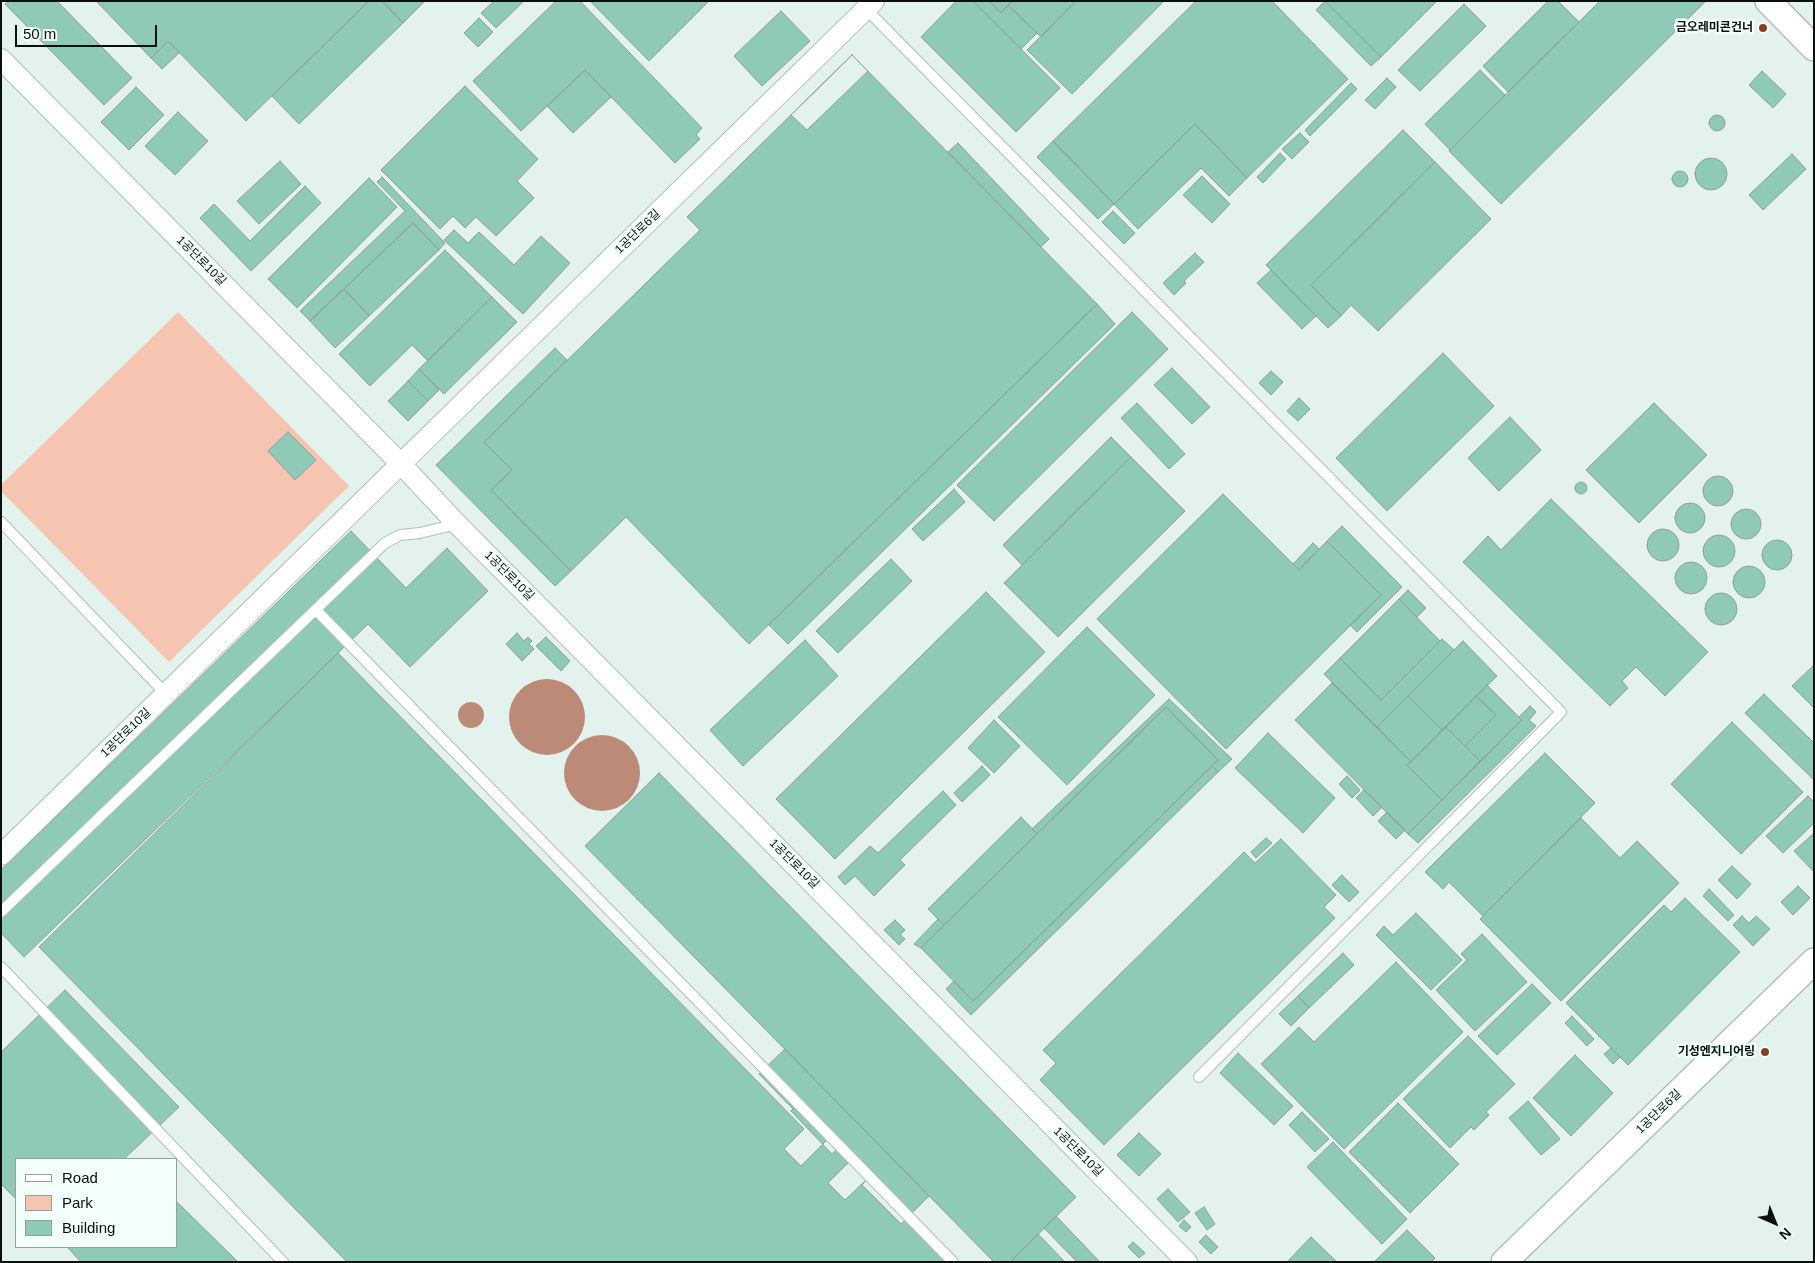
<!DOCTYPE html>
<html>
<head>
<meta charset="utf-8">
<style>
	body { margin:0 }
	#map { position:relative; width:1815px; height:1263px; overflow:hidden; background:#e3f2ed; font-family:Arial,sans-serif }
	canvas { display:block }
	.frame { position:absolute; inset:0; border:2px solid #0b100e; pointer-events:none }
	.legend { position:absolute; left:15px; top:1158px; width:162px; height:90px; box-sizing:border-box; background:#f2fffb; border:1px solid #969f9c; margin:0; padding:6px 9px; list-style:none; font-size:15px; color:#0b100e }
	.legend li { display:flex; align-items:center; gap:10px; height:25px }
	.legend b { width:25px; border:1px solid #969f9c }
	.north { position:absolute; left:1750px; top:1198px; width:50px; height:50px; -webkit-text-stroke:4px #f2fffb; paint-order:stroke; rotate:136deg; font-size:14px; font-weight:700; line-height:20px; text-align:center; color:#0b100e }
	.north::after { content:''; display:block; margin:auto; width:18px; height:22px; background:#0b100e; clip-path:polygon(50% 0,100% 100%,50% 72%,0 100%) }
	.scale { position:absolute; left:15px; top:25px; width:142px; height:22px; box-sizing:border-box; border:2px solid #0b100e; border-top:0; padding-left:6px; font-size:15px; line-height:18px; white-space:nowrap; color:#0b100e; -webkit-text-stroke:4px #f2fffb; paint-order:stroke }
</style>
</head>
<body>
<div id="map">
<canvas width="1815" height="1263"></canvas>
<div class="frame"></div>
<ul class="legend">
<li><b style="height:6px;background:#fff"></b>Road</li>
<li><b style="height:14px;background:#f6c5b2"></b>Park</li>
<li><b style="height:14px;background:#8fcab9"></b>Building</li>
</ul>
<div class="north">N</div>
<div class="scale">50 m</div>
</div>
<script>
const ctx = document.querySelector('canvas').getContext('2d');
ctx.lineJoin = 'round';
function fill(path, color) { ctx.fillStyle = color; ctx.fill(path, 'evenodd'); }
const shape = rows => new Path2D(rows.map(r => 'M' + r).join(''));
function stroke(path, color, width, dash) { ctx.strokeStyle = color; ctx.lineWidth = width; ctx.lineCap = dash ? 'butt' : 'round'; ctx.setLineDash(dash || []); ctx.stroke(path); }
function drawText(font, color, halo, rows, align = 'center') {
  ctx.font = font + ' Arial,"Noto Sans KR",sans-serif'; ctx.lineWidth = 5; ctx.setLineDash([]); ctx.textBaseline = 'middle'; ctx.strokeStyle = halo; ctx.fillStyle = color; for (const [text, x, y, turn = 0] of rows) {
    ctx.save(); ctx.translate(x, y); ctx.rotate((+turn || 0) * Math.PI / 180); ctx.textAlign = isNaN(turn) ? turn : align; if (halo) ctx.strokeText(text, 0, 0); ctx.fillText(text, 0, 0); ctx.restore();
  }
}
const green = shape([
	[178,312,349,486,169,662,1,491,1,485]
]);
const water = shape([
	'509 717a38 38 0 1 1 76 0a38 38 0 1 1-76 0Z',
	'458 715a13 13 0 1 1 26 0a13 13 0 1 1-26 0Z',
	'564 773a38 38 0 1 1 76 0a38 38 0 1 1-76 0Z'
]);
const building = shape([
	[9,1,57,1,132,78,104,105,5,4,9,1],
	[96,1,369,1,246,121,168,41,151,58,96,1],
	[369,1,382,1,403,23,299,124,272,96,369,1],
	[382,1,425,1,403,23,382,1],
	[494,1,524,1,496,28,481,13,494,1],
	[556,1,580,1,702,128,696,135,700,139,675,163,585,70,521,131,473,81,556,1],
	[590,1,709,1,649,61,590,1],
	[956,1,973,1,1060,88,1016,132,921,37,956,1],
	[973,1,989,1,1001,13,1008,5,1037,33,1021,49,973,1],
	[989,1,1012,1,1001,13,989,1],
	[1012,1,1076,1,1041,37,1008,5,1012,1],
	[1076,1,1164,1,1072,94,1027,50,1076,1],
	[1196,1,1272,1,1348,79,1247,178,1195,124,1114,204,1053,141,1196,1],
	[1325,1,1381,57,1371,66,1316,10,1325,1],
	[1325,1,1437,1,1381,57,1325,1],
	[1548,1,1558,1,1579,22,1508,92,1483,66,1548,1],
	[1600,1,1706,1,1501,204,1449,151,1600,1],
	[1464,4,1486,26,1420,91,1398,70,1464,4],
	[781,11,810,41,762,86,734,56,781,11],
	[479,18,493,32,478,47,464,33,479,18],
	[168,41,180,52,162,69,151,58,168,41],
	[852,55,868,71,807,130,791,115,852,55],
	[852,55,1097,304,749,644,626,517,571,571,491,490,512,470,484,442,700,230,687,217,852,55],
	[585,70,611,97,573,133,547,106,585,70],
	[1480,70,1505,95,1450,150,1425,124,1480,70],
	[1762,71,1786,94,1773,108,1749,85,1762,71],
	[1387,78,1396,87,1375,109,1365,100,1387,78],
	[1351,83,1357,89,1310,136,1305,130,1351,83],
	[465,86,538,159,517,181,534,198,496,236,476,217,465,228,453,216,440,229,381,170,465,86],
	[136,87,164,115,129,150,101,122,136,87],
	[178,112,208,141,175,175,145,146,178,112],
	'1709 123a8 8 0 1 1 16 0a8 8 0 1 1-16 0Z',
	[1195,124,1247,178,1229,196,1201,168,1138,229,1114,204,1195,124],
	[1403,130,1435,162,1311,285,1341,316,1328,328,1266,265,1403,130],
	[1300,133,1309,142,1292,159,1282,149,1300,133],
	[1053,141,1114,204,1098,219,1037,157,1053,141],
	[958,143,1049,239,1041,247,948,152,958,143],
	[1280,153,1286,159,1263,183,1257,177,1280,153],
	[1792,154,1806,169,1763,210,1749,195,1792,154],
	'1695 174a16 16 0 1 1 32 0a16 16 0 1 1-32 0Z',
	[280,161,301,184,259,224,237,201,280,161],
	[1435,162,1491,219,1378,331,1351,305,1341,316,1311,285,1435,162],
	'1672 179a8 8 0 1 1 16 0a8 8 0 1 1-16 0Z',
	[1202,176,1230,204,1212,223,1183,195,1202,176],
	[382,177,445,243,439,250,413,223,310,321,300,311,405,211,377,182,382,177],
	[369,178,397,207,297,308,268,279,369,178],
	[305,186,321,203,251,271,200,218,214,204,250,241,305,186],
	[1113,211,1135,233,1124,244,1102,222,1113,211],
	[413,223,439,250,369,316,344,289,413,223],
	[454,230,468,243,479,232,514,265,541,236,570,263,523,314,444,240,454,230],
	[445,250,492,297,428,361,412,345,370,386,339,354,445,250],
	[1195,253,1204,262,1184,281,1186,283,1174,295,1163,283,1195,253],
	[1271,270,1316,316,1302,329,1257,283,1271,270],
	[344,289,369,316,335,348,310,321,344,289],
	[492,297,517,322,444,394,419,369,492,297],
	[1097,304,1115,324,788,644,769,625,1097,304],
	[1132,312,1168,349,994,521,957,485,1132,312],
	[555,348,567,360,484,442,512,470,491,490,571,571,555,586,436,465,555,348],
	[1443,353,1494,406,1387,511,1336,458,1443,353],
	[1172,368,1210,407,1192,424,1154,385,1172,368],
	[419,369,439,390,428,401,408,381,419,369],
	[1271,371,1283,382,1271,395,1259,383,1271,371],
	[408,381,428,401,408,421,388,401,408,381],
	[1299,398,1310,409,1298,421,1287,411,1299,398],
	[1137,403,1185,454,1169,469,1121,418,1137,403],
	[1654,403,1707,455,1639,523,1586,470,1654,403],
	[1510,417,1541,450,1499,491,1468,458,1510,417],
	[288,432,316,460,295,480,268,451,288,432],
	[1111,437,1131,457,1022,565,1003,545,1111,437],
	[1131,457,1185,511,1058,637,1004,583,1131,457],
	'1703 491a15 15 0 1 1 30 0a15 15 0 1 1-30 0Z',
	'1575 488a6 6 0 1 1 12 0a6 6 0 1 1-12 0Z',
	[954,489,965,502,923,541,912,529,954,489],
	[1223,494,1299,570,1327,541,1381,595,1226,749,1097,619,1223,494],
	[1551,499,1708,652,1665,696,1636,667,1622,681,1628,688,1610,706,1463,562,1488,536,1501,550,1551,499],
	'1675 518a15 15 0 1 1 30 0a15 15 0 1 1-30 0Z',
	'1731 524a15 15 0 1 1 30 0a15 15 0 1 1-30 0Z',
	[1342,526,1402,587,1357,632,1350,625,1381,595,1327,541,1342,526],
	'1647 545a16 16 0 1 1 32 0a16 16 0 1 1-32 0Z',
	[351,531,406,588,447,548,488,591,410,667,368,624,24,957,1,933,1,870,351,531],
	'1703 551a16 16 0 1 1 32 0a16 16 0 1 1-32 0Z',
	'1762 555a15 15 0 1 1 30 0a15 15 0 1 1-30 0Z',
	[1313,543,1319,549,1299,570,1293,564,1313,543],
	[891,559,912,581,838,653,816,631,891,559],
	'1675 578a16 16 0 1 1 32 0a16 16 0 1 1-32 0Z',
	'1733 582a16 16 0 1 1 32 0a16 16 0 1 1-32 0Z',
	[1408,590,1426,608,1417,617,1399,599,1408,590],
	[986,592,1045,652,835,859,776,799,986,592],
	'1705 609a16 16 0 1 1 32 0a16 16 0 1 1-32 0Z',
	[1399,599,1440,641,1381,700,1340,658,1399,599],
	[1087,627,1155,695,1067,785,998,717,1087,627],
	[517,633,524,641,528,637,532,641,529,644,534,649,522,661,506,644,517,633],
	[546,637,570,661,561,671,536,646,546,637],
	[1442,639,1454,650,1377,727,1324,674,1340,658,1381,700,1442,639],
	[805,640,838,676,743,766,710,730,805,640],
	[1463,641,1497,676,1442,730,1408,696,1463,641],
	[338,653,804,1129,784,1149,801,1166,827,1140,849,1162,828,1183,845,1200,866,1180,946,1262,347,1262,39,947,338,653],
	[1813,666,1814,667,1814,708,1792,686,1813,666],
	[1332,683,1411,762,1407,765,1442,800,1408,834,1295,720,1332,683],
	[1487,685,1522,720,1480,761,1465,746,1496,715,1476,696,1487,685],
	[1764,694,1814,743,1814,780,1745,713,1764,694],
	[1408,696,1442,730,1411,762,1377,727,1408,696],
	[1476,696,1496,715,1465,746,1446,727,1476,696],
	[1169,699,1232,759,1218,772,1212,766,1218,760,1166,707,1037,834,1032,829,1169,699],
	[1530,706,1536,712,1529,720,1536,726,1418,843,1408,834,1522,720,1519,717,1530,706],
	[1166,707,1218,760,973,1001,921,948,1166,707],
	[994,720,1020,746,994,773,968,748,994,720],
	[1732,722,1803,792,1741,854,1671,784,1732,722],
	[1446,727,1480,761,1442,800,1407,765,1446,727],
	[1268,733,1335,798,1303,833,1235,768,1268,733],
	[1545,753,1595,803,1483,916,1449,882,1443,889,1425,872,1545,753],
	[982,766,990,775,962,802,954,793,982,766],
	[1212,766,1218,772,971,1015,946,989,954,981,973,1001,1212,766],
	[659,773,1076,1197,1010,1262,994,1262,585,846,659,773],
	[1347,776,1360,790,1352,798,1339,784,1347,776],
	[1364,790,1382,807,1373,816,1356,798,1364,790],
	[943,791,956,805,900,860,905,865,874,896,855,876,845,885,838,877,870,846,878,853,943,791],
	[1808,796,1814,802,1814,823,1783,853,1766,836,1808,796],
	[1387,812,1405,830,1396,839,1378,821,1387,812],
	[1021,817,1037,834,944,925,928,909,1021,817],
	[1581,818,1620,858,1637,841,1679,883,1561,1001,1480,919,1581,818],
	[1814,833,1814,872,1794,851,1814,833],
	[1266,838,1272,843,1256,858,1251,852,1266,838],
	[1281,839,1336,895,1324,907,1335,918,1104,1145,1040,1080,1056,1063,1043,1050,1244,852,1255,863,1281,839],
	[1732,866,1751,884,1737,899,1718,880,1732,866],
	[1342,875,1359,892,1349,902,1332,885,1342,875],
	[1798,886,1810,898,1793,915,1781,902,1798,886],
	[1709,889,1734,915,1728,921,1703,896,1709,889],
	[1685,898,1740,952,1628,1065,1566,1003,1664,905,1671,912,1685,898],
	[1416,913,1462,960,1431,990,1376,935,1384,926,1393,935,1416,913],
	[1742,916,1749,923,1756,916,1770,929,1753,946,1733,925,1742,916],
	[938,919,944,925,921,948,914,944,938,919],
	[895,920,905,930,900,935,905,939,899,945,884,930,895,920],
	[1482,934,1527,982,1475,1031,1436,990,1467,960,1461,954,1482,934],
	[1343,953,1354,965,1309,1008,1298,996,1343,953],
	[1396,962,1463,1032,1344,1149,1261,1064,1299,1027,1314,1042,1396,962],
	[1532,984,1551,1003,1497,1055,1478,1036,1532,984],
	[65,990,179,1107,124,1159,16,1159,16,1199,1,1184,1,1052,65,990],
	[1298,996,1309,1008,1291,1026,1279,1014,1298,996],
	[1572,1016,1594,1039,1587,1046,1565,1023,1572,1016],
	[1468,1036,1515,1084,1486,1112,1489,1115,1474,1130,1471,1127,1450,1148,1403,1099,1468,1036],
	[1611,1048,1620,1057,1613,1064,1604,1054,1611,1048],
	[785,1049,929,1196,901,1224,862,1185,866,1180,836,1150,832,1154,791,1111,793,1109,759,1074,785,1049],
	[1238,1053,1293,1106,1274,1125,1220,1073,1238,1053],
	[1575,1055,1613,1093,1571,1136,1533,1098,1575,1055],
	[1528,1101,1560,1139,1541,1155,1509,1118,1528,1101],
	[1398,1103,1459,1164,1410,1213,1349,1152,1398,1103],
	[1302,1112,1329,1139,1315,1152,1289,1125,1302,1112],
	[1139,1133,1161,1154,1139,1176,1117,1155,1139,1133],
	[1333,1142,1407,1219,1382,1244,1307,1167,1333,1142],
	[1168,1189,1190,1212,1178,1222,1157,1199,1168,1189],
	[176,1201,238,1262,81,1262,68,1248,69,1247,176,1247,176,1201],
	[1204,1207,1215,1224,1207,1230,1195,1213,1204,1207],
	[1056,1216,1100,1262,1077,1262,1044,1228,1056,1216],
	[1184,1220,1191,1227,1186,1232,1179,1226,1184,1220],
	[1407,1230,1435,1258,1431,1262,1374,1262,1407,1230],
	[1038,1234,1065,1262,1010,1262,1038,1234],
	[1206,1235,1218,1247,1211,1254,1199,1242,1206,1235],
	[1311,1237,1337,1262,1287,1262,1311,1237],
	[1133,1242,1145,1253,1139,1258,1128,1247,1133,1242]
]);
const service = shape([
	[866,9,1561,712,1199,1077],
	[1,522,166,694],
	[316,610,953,1262],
	[1,912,385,543,400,535,420,533,457,524],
	[1,967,283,1262]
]);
const minor = shape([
	[1,59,401,464,457,524,1187,1262],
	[1,855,874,1]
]);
const tertiary = shape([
	[1768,1,1814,48],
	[1504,1262,1814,961]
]);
const markers = [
	[1763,28,5,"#894022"],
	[1765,1052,5,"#894022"]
];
const poiNames = [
	["금오레미콘건너",1753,28],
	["기성엔지니어링",1755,1052]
];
const streetNames = [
	["1공단로6길",638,232,-44],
	["1공단로10길",201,261,45],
	["1공단로10길",509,576,45],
	["1공단로10길",126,733,-44],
	["1공단로10길",794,864,45],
	["1공단로6길",1659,1112,-44],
	["1공단로10길",1078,1152,45]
];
fill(green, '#f6c5b2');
fill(water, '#bb8b78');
fill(building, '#8fcab9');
stroke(building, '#8f9e99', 1);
stroke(service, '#b1bfbb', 12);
stroke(minor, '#b1bfbb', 22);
stroke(tertiary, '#b1bfbb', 28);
stroke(service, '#fff', 10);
stroke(minor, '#fff', 20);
stroke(tertiary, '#fff', 25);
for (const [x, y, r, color] of markers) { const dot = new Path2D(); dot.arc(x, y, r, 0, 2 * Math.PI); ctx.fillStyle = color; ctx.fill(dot); stroke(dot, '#f2fffb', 2); }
drawText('bold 12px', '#0b100e', '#f2fffb', poiNames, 'right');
drawText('12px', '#0b100e', '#f2fffb', streetNames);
</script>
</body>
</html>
